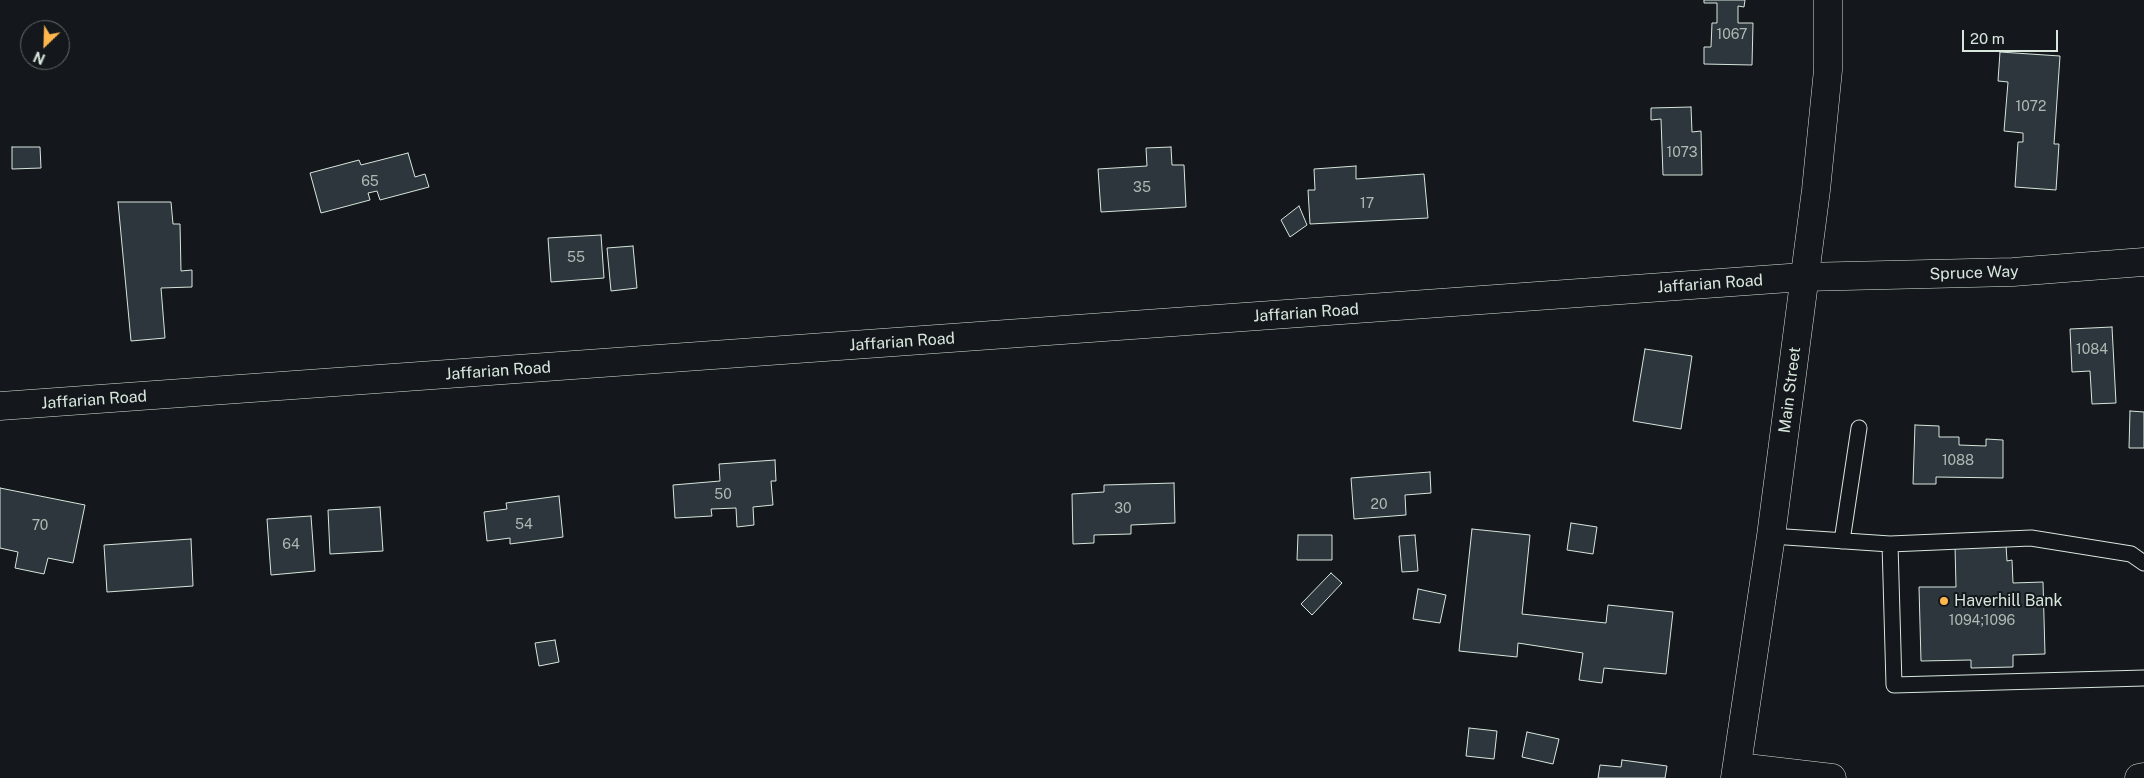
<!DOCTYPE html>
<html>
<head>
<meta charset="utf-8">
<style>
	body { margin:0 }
	#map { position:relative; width:2144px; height:778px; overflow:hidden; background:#14181c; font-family:"Public Sans",sans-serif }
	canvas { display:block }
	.north { position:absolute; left:20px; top:20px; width:50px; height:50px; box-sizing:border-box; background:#14181c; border:1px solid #626a69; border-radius:50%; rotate:204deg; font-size:14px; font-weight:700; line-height:20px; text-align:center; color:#d8e6dc }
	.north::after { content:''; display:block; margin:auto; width:18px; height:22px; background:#ffb74d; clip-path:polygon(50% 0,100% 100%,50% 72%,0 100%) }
	.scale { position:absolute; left:1962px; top:30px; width:96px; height:22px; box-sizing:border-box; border:2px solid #d8e6dc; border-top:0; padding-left:6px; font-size:15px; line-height:18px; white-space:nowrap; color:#d8e6dc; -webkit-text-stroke:4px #14181c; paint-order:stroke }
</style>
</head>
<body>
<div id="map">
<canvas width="2144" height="778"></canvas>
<div class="north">N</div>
<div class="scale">20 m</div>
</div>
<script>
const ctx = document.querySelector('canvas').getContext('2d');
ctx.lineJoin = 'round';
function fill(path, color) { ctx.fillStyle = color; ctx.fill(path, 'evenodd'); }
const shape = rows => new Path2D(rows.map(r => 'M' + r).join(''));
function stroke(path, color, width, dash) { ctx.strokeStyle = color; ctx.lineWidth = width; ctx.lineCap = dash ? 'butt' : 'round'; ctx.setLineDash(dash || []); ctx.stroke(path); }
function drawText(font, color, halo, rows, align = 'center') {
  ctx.font = font + ' "Public Sans",sans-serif'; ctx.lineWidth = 4; ctx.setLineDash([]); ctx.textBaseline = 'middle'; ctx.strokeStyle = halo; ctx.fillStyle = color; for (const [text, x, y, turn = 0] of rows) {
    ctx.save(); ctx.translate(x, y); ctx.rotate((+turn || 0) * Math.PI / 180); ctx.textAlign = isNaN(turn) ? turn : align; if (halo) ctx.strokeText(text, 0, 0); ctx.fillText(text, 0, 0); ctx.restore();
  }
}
const building = shape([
	[1704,0,1745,0,1744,7,1738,6,1738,23,1753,23,1752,65,1704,64,1704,47,1711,47,1712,23,1717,23,1717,3,1704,3,1704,0],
	[2000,52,2060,56,2054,144,2059,144,2056,190,2015,187,2018,142,2023,142,2023,133,2004,131,2008,82,1998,81,2000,52],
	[1691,107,1692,132,1701,131,1702,175,1663,175,1661,119,1651,120,1651,108,1691,107],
	[12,147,40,147,41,168,12,169,12,147],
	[1171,147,1172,165,1184,165,1186,207,1101,212,1098,169,1147,166,1146,148,1171,147],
	[408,153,415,177,425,174,429,187,380,200,377,191,368,193,370,200,321,213,310,173,359,160,361,165,408,153],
	[1356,166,1356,179,1424,174,1428,218,1310,224,1308,190,1315,190,1314,169,1356,166],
	[118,202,171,202,173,224,180,224,181,271,192,270,192,287,161,288,165,338,131,341,118,202],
	[1299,206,1307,225,1290,237,1281,220,1299,206],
	[601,235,604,278,551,282,548,238,601,235],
	[633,246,637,288,611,291,607,248,633,246],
	[2112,327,2116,403,2092,404,2090,371,2072,372,2070,329,2112,327],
	[1645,349,1692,356,1681,429,1633,421,1645,349],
	[2130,411,2144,412,2144,448,2129,448,2130,411],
	[1915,425,1939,426,1939,437,1959,437,1959,445,1986,446,1986,439,2003,440,2003,478,1936,477,1936,484,1913,484,1915,425],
	[775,460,776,481,771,481,773,505,753,507,754,525,737,527,736,508,711,509,712,516,675,518,673,485,720,481,719,464,775,460],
	[1430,472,1431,493,1405,495,1406,515,1354,519,1351,478,1430,472],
	[1174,483,1175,523,1131,525,1131,534,1094,535,1094,543,1073,544,1072,494,1104,492,1104,485,1174,483],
	[0,488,85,505,73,563,48,558,44,574,15,568,18,552,0,548,0,488],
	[559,496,563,537,510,544,510,538,487,541,484,512,507,509,506,503,559,496],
	[380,507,383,551,330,554,328,510,380,507],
	[311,516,315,571,271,575,267,519,311,516],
	[1571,523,1597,527,1593,554,1567,550,1571,523],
	[1472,529,1530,535,1522,614,1606,623,1608,605,1673,612,1666,674,1604,668,1602,683,1579,680,1583,653,1518,643,1517,657,1459,651,1472,529],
	[1298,535,1332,535,1332,560,1297,560,1298,535],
	[1415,535,1418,571,1402,572,1399,536,1415,535],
	[191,539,193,586,107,592,104,545,191,539],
	[2006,545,2007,561,2012,560,2013,583,2043,582,2045,654,2013,655,2013,667,1971,668,1971,660,1921,661,1919,587,1956,587,1955,546,2006,545],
	[1331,573,1342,583,1312,615,1301,604,1331,573],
	[1418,589,1446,595,1440,623,1413,619,1418,589],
	[555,640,559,662,539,666,535,643,555,640],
	[1469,728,1497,731,1494,759,1466,756,1469,728],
	[1527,732,1559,739,1553,764,1522,757,1527,732],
	[1622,760,1667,766,1665,778,1598,778,1600,765,1621,767,1622,760]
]);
const service = shape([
	[1771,536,1890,544,1894,685,2144,678],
	[1842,541,1859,428],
	[1890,544,2031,538,2131,554,2144,563]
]);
const minor = shape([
	[0,406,1803,277,2013,272,2144,262]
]);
const secondary = shape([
	[1738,767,1832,778],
	[2139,778,2144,777]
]);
const trunk = shape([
	[1735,778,1771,536,1816,190,1828,70,1828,0]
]);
const markers = [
	[1944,601,5,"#ffb74d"]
];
const numberNames = [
	["1067",1732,35],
	["1072",2031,107],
	["1073",1682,153],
	["65",370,182],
	["35",1142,188],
	["17",1367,204],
	["55",576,258],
	["1084",2092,350],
	["1088",1958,461],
	["50",723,495],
	["20",1379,505],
	["30",1123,509],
	["54",524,525],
	["70",40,526],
	["64",291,545],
	["1094;1096",1982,621]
];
const streetNames = [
	["Spruce Way",1974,273,-2],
	["Jaffarian Road",1710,284,-4],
	["Jaffarian Road",1306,313,-4],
	["Jaffarian Road",902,342,-4],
	["Jaffarian Road",498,371,-4],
	["Main Street",1790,390,-83],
	["Jaffarian Road",94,400,-4]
];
const poiNames = [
	["Haverhill Bank",1954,601]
];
fill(building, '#2c363c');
stroke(building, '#d8e6dc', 1);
stroke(service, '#d8e6dc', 17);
stroke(minor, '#d8e6dc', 29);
stroke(secondary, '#d8e6dc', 29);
stroke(trunk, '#d8e6dc', 29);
stroke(service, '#14181c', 15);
stroke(minor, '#14181c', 28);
stroke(secondary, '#14181c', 28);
stroke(trunk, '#14181c', 28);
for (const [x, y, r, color] of markers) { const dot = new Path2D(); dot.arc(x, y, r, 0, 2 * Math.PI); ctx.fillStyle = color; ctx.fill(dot); stroke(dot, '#14181c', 2); }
drawText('14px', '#adbab4', null, numberNames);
drawText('16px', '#d8e6dc', '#14181c', streetNames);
drawText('16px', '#d8e6dc', '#14181c', poiNames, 'left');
</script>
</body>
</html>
